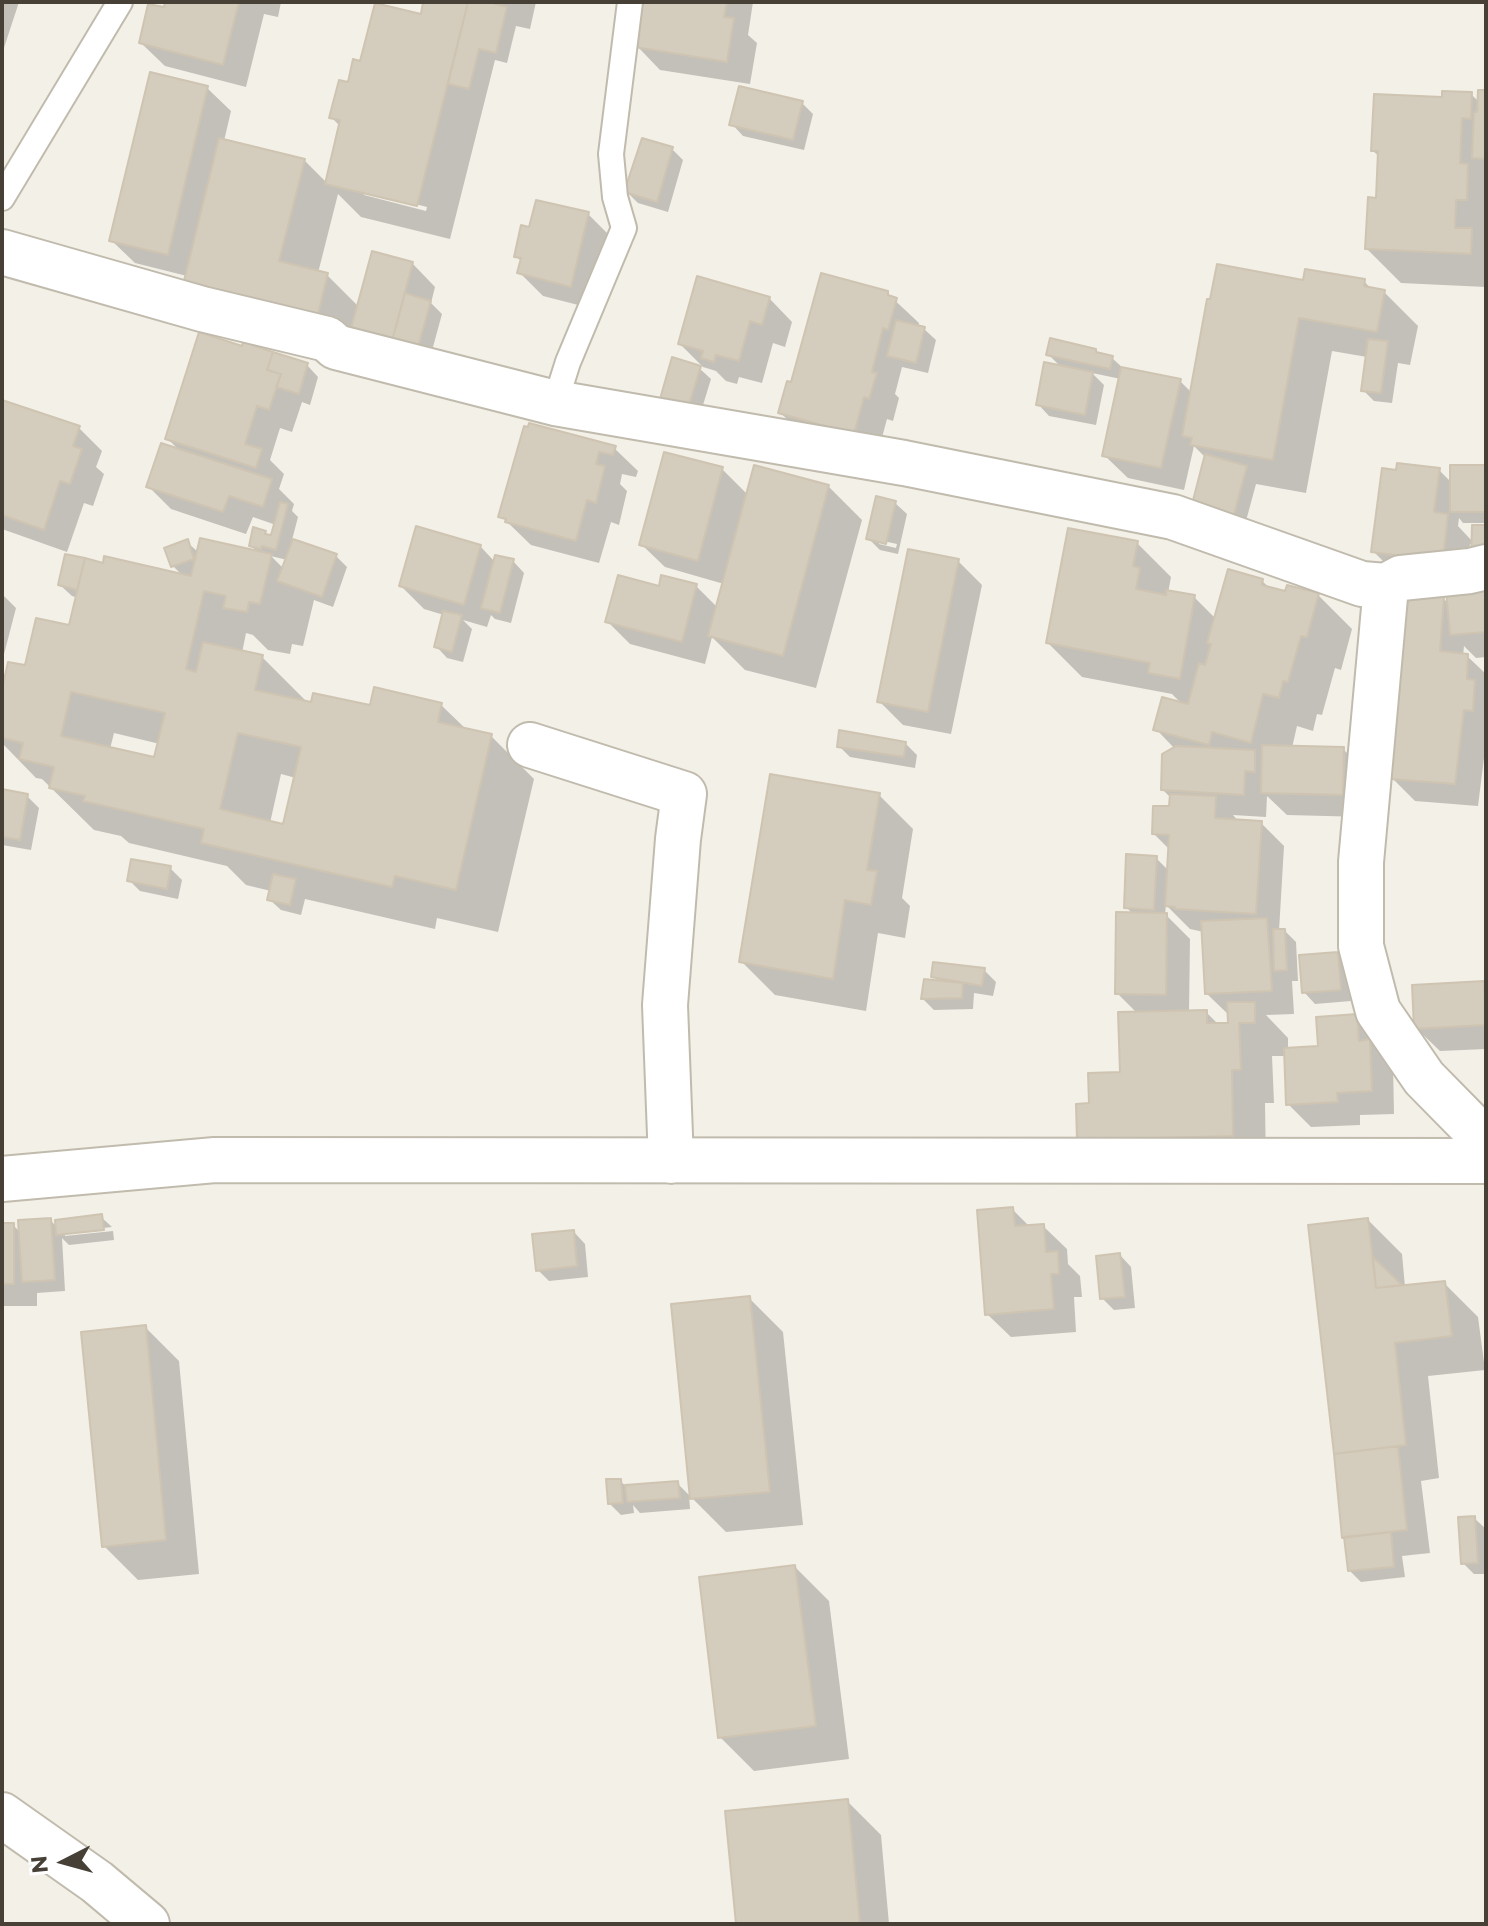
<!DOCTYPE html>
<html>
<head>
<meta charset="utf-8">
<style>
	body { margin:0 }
	#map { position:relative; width:1488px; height:1926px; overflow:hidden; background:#f3f0e8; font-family:Montserrat,sans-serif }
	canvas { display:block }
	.frame { position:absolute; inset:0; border:4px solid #464037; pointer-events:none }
	.north { position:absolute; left:24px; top:1822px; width:80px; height:80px; -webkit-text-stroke:6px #fff; paint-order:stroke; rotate:264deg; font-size:22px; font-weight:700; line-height:32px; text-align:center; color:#464037 }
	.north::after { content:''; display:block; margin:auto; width:28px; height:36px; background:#464037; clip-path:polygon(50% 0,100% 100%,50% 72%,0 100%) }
</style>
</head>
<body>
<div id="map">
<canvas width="1488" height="1926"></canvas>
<div class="frame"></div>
<div class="north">N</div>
</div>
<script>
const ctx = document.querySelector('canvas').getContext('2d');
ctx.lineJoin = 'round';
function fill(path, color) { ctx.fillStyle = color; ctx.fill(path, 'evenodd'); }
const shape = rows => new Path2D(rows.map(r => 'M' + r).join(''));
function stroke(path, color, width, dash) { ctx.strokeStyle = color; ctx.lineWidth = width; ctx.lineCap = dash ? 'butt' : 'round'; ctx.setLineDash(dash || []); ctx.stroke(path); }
const shadow = shape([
	[2,2,19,2,2,54],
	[167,2,281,2,278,17,264,14,246,87,165,66,141,43,165,10],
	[425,2,536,2,530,29,516,26,507,63,495,60,450,239,361,217,338,194,318,273,327,275,359,307,412,263,435,287,431,303,442,314,430,358,187,276,135,263,111,240,207,88,231,111,224,141,304,160,327,183,341,127,331,117,349,84,422,16],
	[364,191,427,207,426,211,364,195],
	[653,2,753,2,748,35,757,43,750,84,660,70,637,46],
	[1486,92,1486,287,1401,283,1367,249,1378,200,1380,157,1373,151,1444,99,1471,94,1480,103],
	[802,103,813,114,804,150,743,136,732,124],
	[672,149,683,160,668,212,638,203,627,192],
	[588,214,611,237,594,309,543,296,520,273,522,262,516,256,531,229],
	[1364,281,1372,290,1384,292,1418,326,1410,365,1398,363,1392,403,1374,401,1363,390,1367,357,1332,351,1306,493,1256,484,1243,532,1204,523,1206,458,1194,446,1184,490,1128,478,1104,455,1121,379,1092,373,1104,385,1096,425,1049,416,1038,404,1061,367,1049,355,1095,351,1099,355,1112,358,1124,369,1180,381,1192,393,1304,282],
	[887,293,919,323,918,327,924,329,936,340,928,373,902,367,895,394,899,398,893,421,887,419,877,456,803,436,780,412,793,385],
	[769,298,792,322,785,347,773,343,762,383,739,377,737,384,726,381,716,371,703,367,680,344],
	[307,365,318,377,310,405,302,402,292,432,280,428,270,460,284,474,279,489,294,504,292,511,298,517,292,540,336,556,347,567,333,607,314,600,303,646,292,644,290,654,268,650,253,635,246,633,242,653,262,657,305,700,304,703,371,707,441,705,467,730,491,736,534,779,498,932,437,918,435,929,305,899,301,915,281,910,269,899,271,891,246,885,227,866,129,843,121,836,94,830,42,779,36,778,2,743,2,697,26,667,71,628,78,598,72,596,60,585,66,556,105,566,183,576,173,566,187,542,199,553,259,553,251,546,265,533,272,537,276,525,253,517,246,534,171,509,148,486,180,451,167,438],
	[271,556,287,560,284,569],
	[114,733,160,744,156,759,110,749],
	[281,774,296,778,285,826,270,823],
	[699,368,711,379,699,418,673,410],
	[2,402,79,428,102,451,96,467,104,474,93,506,84,503,67,552,2,529],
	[530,430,614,448,638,471,636,477,622,474,620,484,627,491,619,525,611,522,599,563,531,545,501,516],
	[1486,467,1486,523,1463,523,1459,518,1458,526,1473,542,1486,527,1473,544,1470,544,1465,583,1397,575,1373,551,1439,470,1452,483],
	[722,469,748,495,828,486,862,520,816,688,745,670,712,637,705,664,630,644,607,621,660,588,696,586,718,608,724,584,665,567,641,544],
	[895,503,907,514,898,554,880,550,869,539],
	[879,540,897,544,896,548,879,544],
	[1137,543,1171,577,1168,593,1194,597,1216,619,1262,581,1271,589,1318,595,1352,629,1341,670,1335,668,1322,715,1317,714,1313,731,1297,726,1292,748,1343,749,1366,772,1365,817,1287,815,1267,796,1266,817,1233,815,1239,822,1261,823,1284,846,1279,931,1285,931,1296,942,1298,981,1292,981,1294,1014,1266,1015,1288,1038,1288,1050,1320,1048,1356,1016,1379,1040,1393,1065,1394,1114,1360,1115,1360,1125,1311,1127,1288,1104,1286,1056,1272,1056,1274,1103,1265,1103,1266,1169,1113,1173,1091,1105,1122,1074,1138,1014,1117,993,1134,915,1126,907,1156,858,1169,871,1170,850,1154,834,1170,808,1171,798,1163,790,1175,749,1156,729,1183,705,1172,694,1082,677,1048,643],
	[1166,905,1190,929,1204,932,1207,994,1230,1016,1230,1025,1219,1025,1206,1012,1189,1012,1190,939,1165,914],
	[480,546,495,562,513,561,524,573,511,623,495,619,491,615,487,627,463,620,472,629,463,662,447,658,436,646,444,615,424,609,401,586],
	[958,561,982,585,951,734,903,725,880,702],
	[1486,589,1486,657,1476,658,1464,646,1463,656,1467,656,1486,674,1486,742,1478,806,1415,801,1392,778,1443,598,1449,604],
	[2,594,16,608,2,662],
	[905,743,917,755,915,768,850,757,839,746],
	[2,791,27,796,39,808,31,850,2,845],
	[879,795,913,829,902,898,910,906,905,938,878,933,866,1011,775,995,741,961],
	[170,868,182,880,178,899,140,891,129,880],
	[1337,954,1348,965,1351,1001,1315,1004,1304,992],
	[984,970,996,982,993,996,974,993,973,1009,934,1010,923,999,939,982,933,976],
	[1483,983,1486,985,1486,1049,1440,1051,1416,1028],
	[1012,1209,1030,1227,1043,1226,1067,1249,1068,1264,1080,1276,1082,1297,1074,1297,1076,1332,1011,1337,987,1314],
	[101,1217,112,1227,65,1232,65,1236,113,1231,114,1240,69,1245,62,1238,65,1291,37,1293,37,1306,2,1306,2,1225,13,1225,21,1233,50,1220,57,1227],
	[1368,1220,1402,1254,1405,1287,1444,1283,1478,1317,1485,1370,1428,1376,1439,1478,1421,1481,1430,1553,1402,1556,1405,1577,1361,1582,1350,1571],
	[574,1232,585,1244,588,1277,549,1281,538,1270],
	[1120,1255,1131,1267,1135,1308,1114,1310,1102,1298],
	[750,1299,783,1332,803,1525,726,1532,689,1495,690,1509,640,1513,633,1505,634,1513,621,1515,609,1503,620,1481,627,1487,677,1483,692,1498],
	[145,1327,179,1361,199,1574,138,1580,104,1546],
	[1474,1518,1486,1529,1486,1574,1474,1574,1463,1563],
	[795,1567,829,1601,849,1759,754,1771,720,1737],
	[847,1801,881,1835,889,1924,738,1924]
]);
const building = shape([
	[165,2,239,2,223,65,139,43,148,4,164,7,165,2],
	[423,2,468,2,417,206,325,184,340,120,329,118,339,80,348,82,353,59,360,61,375,3,421,14,423,2],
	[468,2,488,2,507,7,496,53,479,49,469,89,448,84,468,2],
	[643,2,727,2,724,17,734,18,727,62,635,47,643,2],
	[150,72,208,86,168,255,109,241,150,72],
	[739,86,803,101,793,140,729,125,739,86],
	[1478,90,1486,90,1486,159,1472,158,1474,112,1477,112,1478,90],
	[1442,91,1472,92,1471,119,1462,118,1460,163,1468,164,1467,200,1456,200,1455,228,1472,228,1471,254,1365,249,1368,197,1376,198,1378,151,1371,151,1374,94,1442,97,1442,91],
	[219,138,305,159,279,261,328,273,316,322,182,289,219,138],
	[642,138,673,147,657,202,624,192,642,138],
	[536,200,589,212,571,287,517,273,521,258,514,257,521,225,529,227,536,200],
	[372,251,413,262,392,341,350,332,372,251],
	[1217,264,1303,280,1305,269,1365,279,1364,286,1385,290,1377,332,1299,318,1273,460,1190,445,1192,438,1182,436,1207,299,1210,299,1217,264],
	[821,273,888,291,888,295,897,298,888,330,883,328,872,372,877,373,869,399,864,397,854,434,778,413,787,381,791,382,821,273],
	[697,276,770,297,762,325,750,321,739,361,716,355,714,362,701,358,703,351,678,344,697,276],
	[405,293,431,301,418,347,392,341,405,293],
	[896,320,925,327,916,363,887,356,896,320],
	[199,332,242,346,243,342,273,352,267,370,281,374,269,410,257,406,245,444,262,449,256,468,165,439,199,332],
	[1050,338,1096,349,1096,352,1113,356,1110,369,1046,355,1050,338],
	[1368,339,1388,341,1381,393,1361,391,1368,339],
	[273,352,308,363,299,394,276,387,281,374,267,370,273,352],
	[672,357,701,366,688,408,660,399,672,357],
	[1044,362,1093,372,1085,415,1036,405,1044,362],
	[1121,367,1181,379,1161,468,1102,456,1121,367],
	[2,400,80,426,73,446,82,449,70,484,60,481,44,530,2,515,2,400],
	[529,423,616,446,613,455,599,452,596,464,605,466,596,503,587,500,576,541,505,522,506,519,498,517,524,426,528,427,529,423],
	[161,443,272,479,263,507,229,496,223,512,146,487,161,443],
	[664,452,723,467,698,561,639,545,664,452],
	[1205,454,1247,466,1232,522,1190,512,1205,454],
	[1397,463,1440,468,1434,512,1448,514,1443,561,1371,552,1382,468,1396,470,1397,463],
	[754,465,829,485,783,656,708,636,754,465],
	[1450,465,1486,465,1486,512,1450,512,1450,465],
	[876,496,896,501,886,544,866,539,876,496],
	[280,502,288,504,276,550,262,546,261,549,249,546,253,527,266,531,265,534,271,535,280,502],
	[1472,525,1486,525,1486,556,1471,558,1472,525],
	[416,526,481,545,464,605,399,586,416,526],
	[1068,528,1138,541,1133,566,1140,568,1136,589,1166,595,1166,590,1195,595,1180,679,1148,673,1150,663,1046,643,1068,528],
	[200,538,272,554,260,604,249,602,247,612,223,608,226,596,204,591,186,669,196,672,203,642,263,655,255,690,311,702,313,693,370,705,374,687,442,703,438,722,492,734,456,890,395,876,392,887,201,843,204,829,83,801,85,796,49,788,54,767,19,759,23,743,2,738,2,689,8,662,25,665,36,618,69,625,85,558,103,563,104,556,191,576,200,538],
	[71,692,165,713,154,757,61,736,71,692],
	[238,733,301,747,283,824,220,809,238,733],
	[188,539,194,559,171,567,164,548,188,539],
	[293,539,337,554,322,597,277,581,293,539],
	[908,549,959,559,928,712,877,702,908,549],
	[65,554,85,558,77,590,58,585,65,554],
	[495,555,514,559,500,613,481,608,495,555],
	[1228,569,1263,579,1262,585,1285,591,1287,585,1319,593,1307,637,1301,636,1288,682,1283,681,1279,698,1263,694,1251,743,1212,732,1209,745,1153,730,1162,697,1188,704,1199,663,1205,665,1211,644,1207,643,1228,569],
	[618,575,659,586,661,575,697,584,682,642,605,622,618,575],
	[1486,586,1486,632,1450,635,1446,590,1486,586],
	[1407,593,1444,596,1440,651,1468,654,1467,679,1475,680,1473,711,1464,710,1455,784,1390,779,1407,593],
	[443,611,462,615,452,652,434,647,443,611],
	[839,730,906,742,904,757,837,747,839,730],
	[1262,745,1344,747,1343,795,1261,793,1262,745],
	[1176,746,1255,750,1255,772,1245,771,1244,795,1161,790,1162,754,1176,746],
	[770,774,880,793,867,870,877,871,871,905,845,900,833,979,739,962,770,774],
	[2,789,28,794,20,840,2,837,2,789],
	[1170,794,1216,796,1215,818,1262,821,1256,914,1175,909,1175,907,1165,906,1169,835,1152,834,1153,806,1169,806,1170,794],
	[1126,854,1157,856,1154,910,1124,908,1126,854],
	[131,859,171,866,167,889,127,881,131,859],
	[273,874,296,879,290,905,267,900,273,874],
	[1116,912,1167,913,1166,995,1115,994,1116,912],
	[1267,918,1272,991,1205,994,1201,921,1267,918],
	[1273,929,1285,929,1287,970,1274,971,1273,929],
	[1338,952,1341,990,1302,993,1299,955,1338,952],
	[933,962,985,968,982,986,931,977,933,962],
	[924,979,963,983,962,998,921,999,924,979],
	[1484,981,1486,1025,1414,1029,1412,985,1484,981],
	[1227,1002,1255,1002,1255,1023,1239,1023,1241,1070,1232,1070,1233,1136,1077,1140,1076,1104,1089,1103,1088,1073,1120,1072,1118,1012,1207,1010,1207,1023,1228,1023,1227,1002],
	[1357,1014,1359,1041,1370,1039,1372,1091,1337,1093,1338,1102,1286,1105,1284,1048,1318,1046,1316,1017,1357,1014],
	[1013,1207,1015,1226,1044,1224,1046,1252,1058,1251,1059,1274,1051,1274,1054,1309,985,1315,977,1210,1013,1207],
	[102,1214,104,1230,56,1235,55,1220,102,1214],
	[51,1218,55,1280,22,1282,18,1220,51,1218],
	[1368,1218,1376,1288,1445,1281,1452,1336,1395,1343,1406,1445,1334,1454,1308,1225,1368,1218],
	[2,1223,14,1223,14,1284,2,1284,2,1223],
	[574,1230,577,1266,536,1271,532,1234,574,1230],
	[1120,1253,1125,1297,1100,1299,1096,1256,1120,1253],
	[1373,1257,1402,1285,1376,1288,1373,1257],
	[750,1296,770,1492,690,1499,671,1304,750,1296],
	[146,1325,166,1540,102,1547,81,1332,146,1325],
	[1398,1446,1407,1530,1342,1538,1334,1454,1398,1446],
	[606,1479,621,1479,623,1503,608,1504,606,1479],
	[678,1481,680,1498,627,1502,625,1485,678,1481],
	[1475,1516,1478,1563,1461,1564,1458,1517,1475,1516],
	[1391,1532,1394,1567,1348,1571,1344,1537,1391,1532],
	[795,1565,816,1726,718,1738,699,1577,795,1565],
	[848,1799,860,1924,736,1924,725,1811,848,1799]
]);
const lane = shape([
	[2,198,120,2],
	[555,403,568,362,624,228,615,197,611,154,630,2]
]);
const street = shape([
	[2,252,202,309,327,339,336,347,555,403,904,463,1173,517,1362,584,1386,586,1401,578,1470,571,1486,567],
	[1386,586,1361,862,1361,946,1378,1011,1424,1078,1486,1141],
	[530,745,684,794,678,839,665,1005,671,1161],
	[2,1179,215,1160,1486,1161],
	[2,1815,97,1882,147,1924]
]);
fill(shadow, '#0003');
fill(building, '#d4ccbd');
stroke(building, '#cfc4b1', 2);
stroke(lane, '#c1bbad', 28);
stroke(street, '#c1bbad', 48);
stroke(lane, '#fff', 24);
stroke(street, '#fff', 44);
</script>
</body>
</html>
